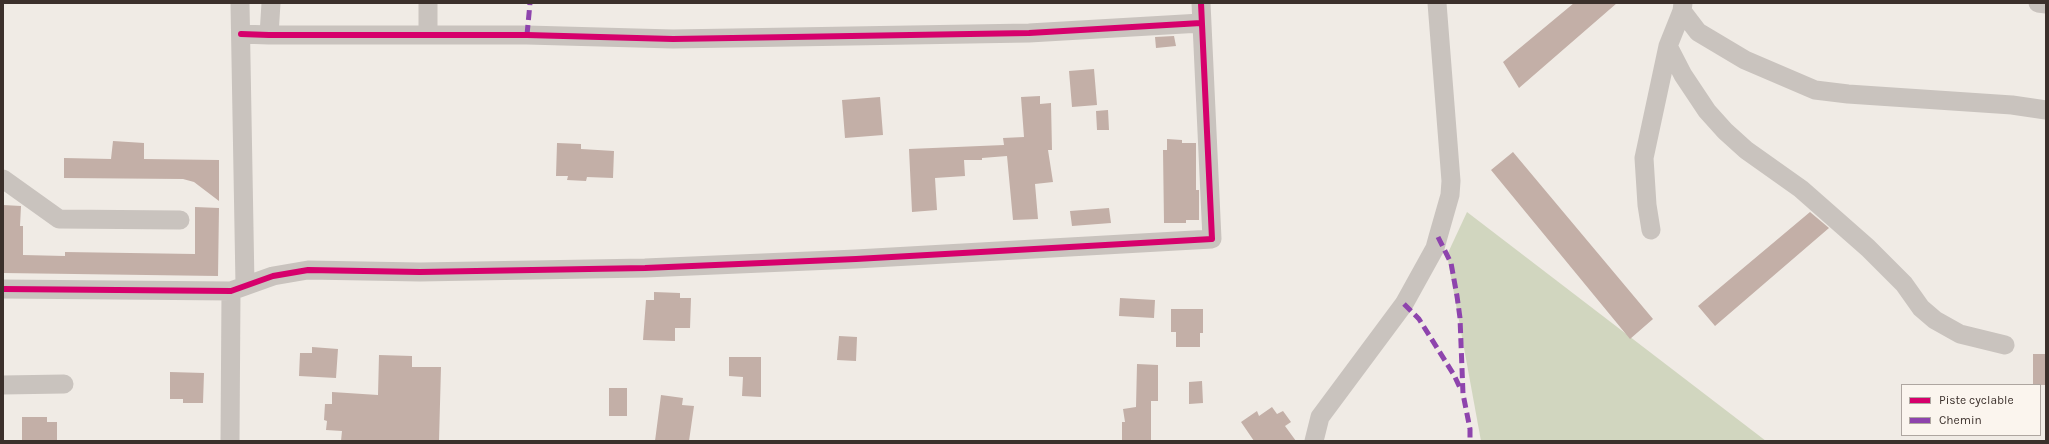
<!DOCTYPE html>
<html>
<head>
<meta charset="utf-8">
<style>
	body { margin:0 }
	#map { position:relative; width:2049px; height:444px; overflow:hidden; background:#f0ebe5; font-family:Karla,sans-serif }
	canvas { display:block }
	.frame { position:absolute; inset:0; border:4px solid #3b302b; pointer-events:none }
	.legend { position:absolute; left:1901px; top:384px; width:140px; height:52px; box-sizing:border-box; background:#fbf5ee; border:1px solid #aea6a0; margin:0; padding:5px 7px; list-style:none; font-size:12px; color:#3b302b }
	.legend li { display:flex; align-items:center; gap:8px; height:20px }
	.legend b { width:20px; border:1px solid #aea6a0 }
</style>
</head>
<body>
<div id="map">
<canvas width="2049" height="444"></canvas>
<div class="frame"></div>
<ul class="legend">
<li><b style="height:5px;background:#d6006c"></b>Piste cyclable</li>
<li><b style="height:5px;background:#8e44ad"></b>Chemin</li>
</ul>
</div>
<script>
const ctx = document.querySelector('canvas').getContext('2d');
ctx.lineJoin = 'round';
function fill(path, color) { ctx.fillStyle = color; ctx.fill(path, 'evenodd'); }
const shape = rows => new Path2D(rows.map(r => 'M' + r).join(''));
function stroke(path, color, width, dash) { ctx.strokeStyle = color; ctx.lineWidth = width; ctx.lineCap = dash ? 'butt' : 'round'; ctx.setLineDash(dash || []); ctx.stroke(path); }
const green = shape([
	[1467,212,1766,441,1481,441,1447,255]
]);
const building = shape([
	[1574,3,1617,3,1519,88,1503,62],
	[1174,36,1176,46,1156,48,1155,37],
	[1094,69,1097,105,1072,107,1069,71],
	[1040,96,1040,104,1051,103,1052,150,1048,150,1053,182,1035,184,1038,219,1013,220,1007,156,982,158,982,160,964,160,965,176,935,178,937,210,912,212,909,149,1004,145,1003,138,1024,137,1021,97],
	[880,97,883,135,845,138,842,100],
	[1108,110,1109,130,1097,130,1096,111],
	[1167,139,1182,140,1182,143,1196,143,1196,190,1199,190,1199,220,1186,220,1186,223,1164,223,1163,150,1167,150],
	[113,141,144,143,144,159,219,160,219,201,194,182,183,179,64,178,64,158,111,159],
	[557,143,581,144,581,149,614,151,613,178,587,177,586,181,567,180,568,176,556,176],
	[1513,152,1653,319,1630,339,1491,170],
	[3,205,21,206,20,226,23,226,23,255,65,256,65,252,195,254,195,207,219,208,218,276,3,273],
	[1109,208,1111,223,1072,226,1070,211],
	[1810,212,1829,228,1715,326,1698,306],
	[654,292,680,293,680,298,691,298,690,328,675,328,675,341,643,340,646,300,654,300],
	[1120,298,1155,300,1154,318,1119,316],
	[1171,309,1203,309,1203,333,1200,333,1200,347,1176,347,1176,332,1171,332],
	[839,336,857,337,856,361,837,360],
	[312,347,338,349,336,378,299,376,300,353,312,353],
	[2033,354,2046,354,2046,385,2033,385],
	[379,355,412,356,412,367,441,367,439,441,341,441,342,431,326,430,327,421,324,420,325,404,332,404,332,392,378,395],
	[729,357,761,357,761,397,742,396,743,377,729,376],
	[1137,364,1158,365,1158,401,1151,401,1151,441,1122,441,1122,422,1125,422,1123,409,1136,407],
	[170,372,204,373,203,403,183,403,183,399,170,399],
	[1202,381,1203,403,1189,404,1189,382],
	[609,388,627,388,627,416,609,416],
	[661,395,683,398,682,405,694,406,689,441,655,441],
	[1272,407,1277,414,1283,411,1291,422,1285,426,1296,441,1254,441,1241,422,1257,411,1259,416],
	[22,417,47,417,47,422,57,422,57,441,22,441]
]);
const minor = shape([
	[240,3,245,285],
	[1683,3,1682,11,1698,32,1745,60,1815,90,1848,94,2012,105,2046,110],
	[2038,3,2046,4],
	[241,34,269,35,527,35,673,39,1029,33,1201,23],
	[269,35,271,3],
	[428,35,428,3],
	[1668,46,1683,75,1707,111,1725,131,1746,150,1801,189,1868,248,1904,284,1921,308,1935,320,1960,334,2005,345],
	[3,179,59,219,180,220],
	[1651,230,1647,205,1644,158,1668,46,1682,11],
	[3,289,231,291,273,276,308,270,420,272,645,268,856,259,1212,239,1201,3],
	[3,385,64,384],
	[230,441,231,291],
	[1314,441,1320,417,1404,304,1435,248,1438,237,1450,195,1451,181,1437,3]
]);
const quiet = shape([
	[527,35,530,3],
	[1438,237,1451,263,1457,296,1460,318,1463,394,1470,429,1470,441],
	[1404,304,1419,319,1454,375,1461,390]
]);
const cycleway = shape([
	[241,34,269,35,527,35,673,39,1029,33,1201,23],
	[3,289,231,291,273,276,308,270,420,272,645,268,856,259,1212,239,1201,3]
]);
fill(green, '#d1d6bf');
fill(building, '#c3afa7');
stroke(minor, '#c9c3be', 19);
stroke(quiet, '#8e44ad', 5, [10, 5]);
stroke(cycleway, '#d6006c', 6);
</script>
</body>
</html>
